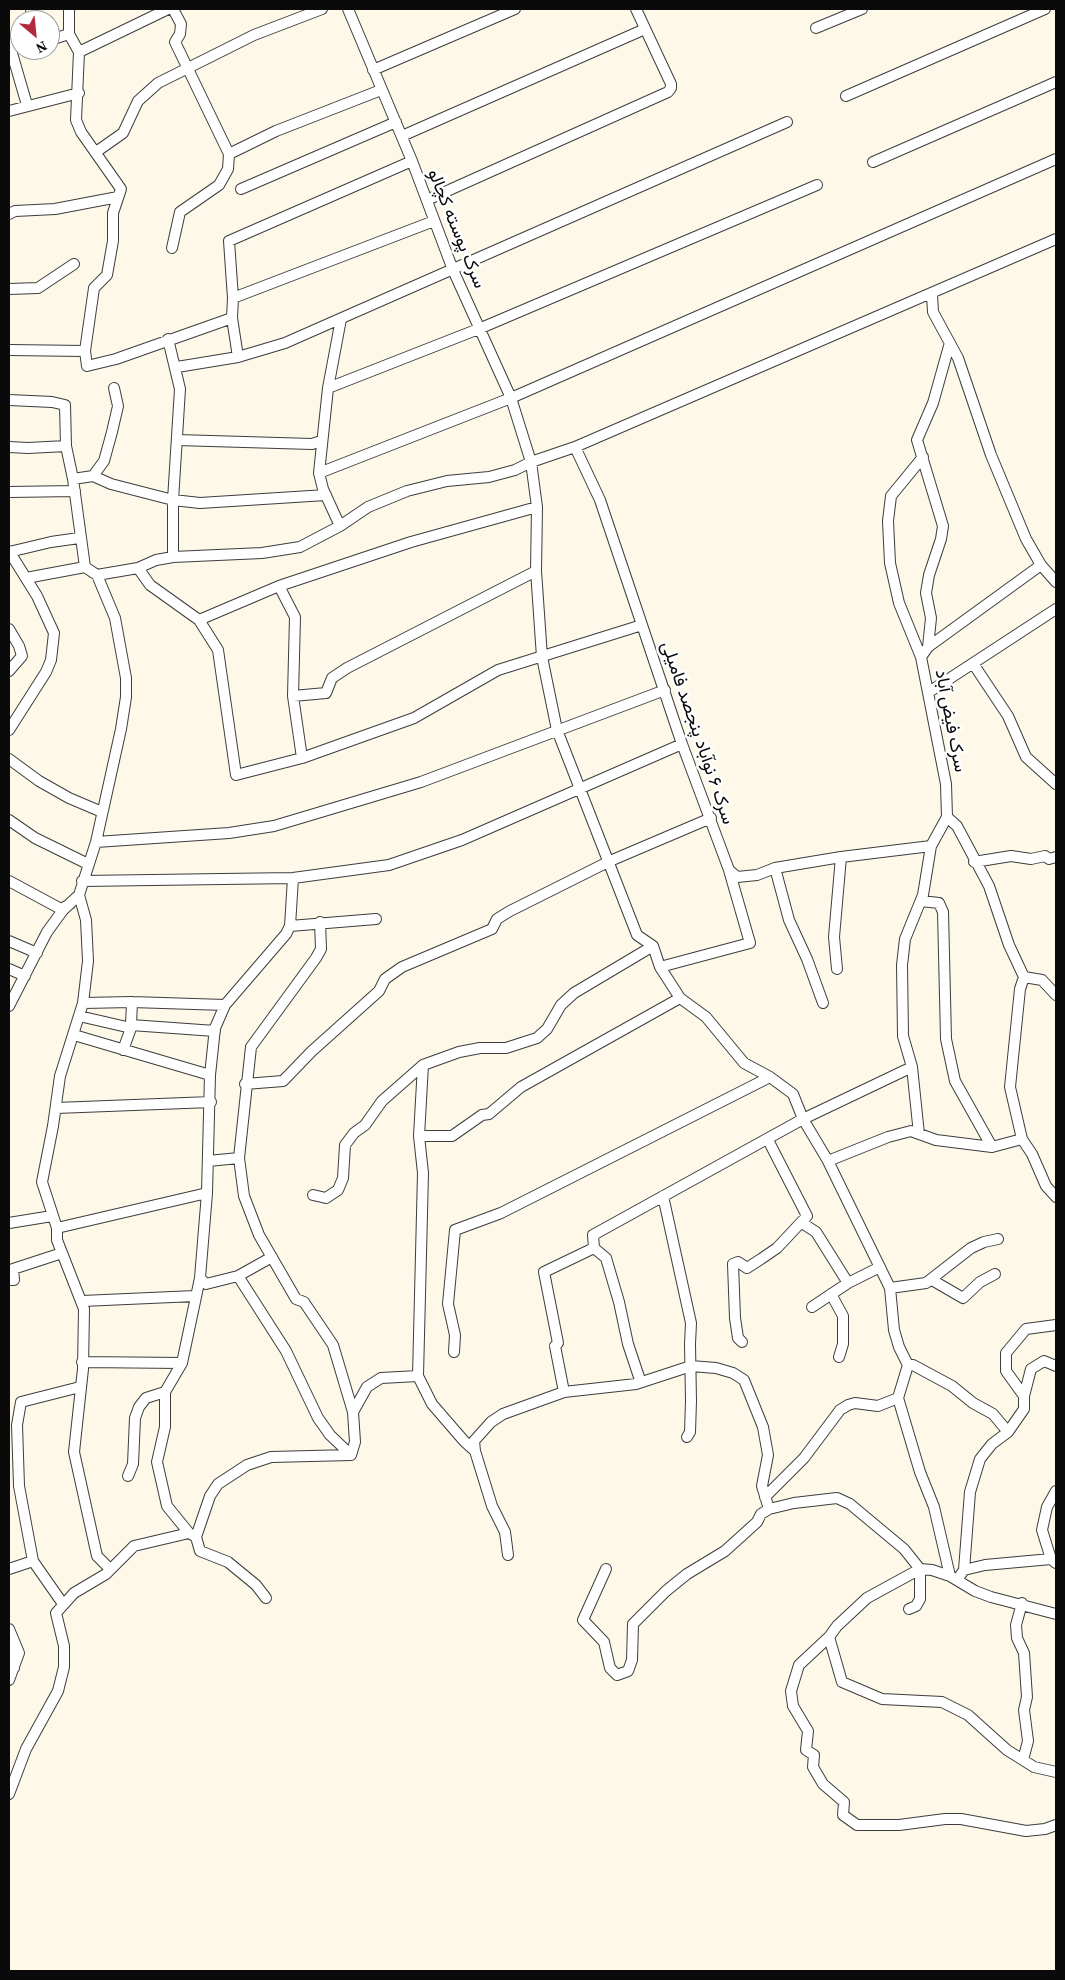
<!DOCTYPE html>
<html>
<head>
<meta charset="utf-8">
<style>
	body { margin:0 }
	#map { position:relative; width:1065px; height:1980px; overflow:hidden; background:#fef8e9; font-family:"Source Serif 4",serif }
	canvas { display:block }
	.frame { position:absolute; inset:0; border:10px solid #0a0a0a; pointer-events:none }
	.north { position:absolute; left:10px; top:10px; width:50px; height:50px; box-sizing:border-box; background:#fff; border:1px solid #9d9d9d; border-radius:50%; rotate:152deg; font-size:14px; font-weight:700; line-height:20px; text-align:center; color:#0a0a0a }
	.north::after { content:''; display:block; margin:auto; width:18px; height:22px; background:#b32a3e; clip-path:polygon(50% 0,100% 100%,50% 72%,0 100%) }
</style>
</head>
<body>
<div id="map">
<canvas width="1065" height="1980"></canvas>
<div class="frame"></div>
<div class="north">N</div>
</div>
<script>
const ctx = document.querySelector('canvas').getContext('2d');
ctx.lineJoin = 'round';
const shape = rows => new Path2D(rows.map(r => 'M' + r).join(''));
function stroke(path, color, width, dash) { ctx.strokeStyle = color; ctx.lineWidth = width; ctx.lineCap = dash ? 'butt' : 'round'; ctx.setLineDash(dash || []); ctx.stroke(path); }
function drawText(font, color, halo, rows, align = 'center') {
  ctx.font = font + ' "Source Serif 4",Vazirmatn,serif'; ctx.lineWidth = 5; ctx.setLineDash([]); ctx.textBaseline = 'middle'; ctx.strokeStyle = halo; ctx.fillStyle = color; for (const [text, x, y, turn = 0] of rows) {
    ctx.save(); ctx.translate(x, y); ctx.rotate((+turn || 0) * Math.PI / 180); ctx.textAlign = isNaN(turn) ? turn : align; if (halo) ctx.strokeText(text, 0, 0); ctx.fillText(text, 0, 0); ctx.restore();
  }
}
const street = shape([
	[31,9,32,20],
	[69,9,69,34,79,52,76,120,81,132,121,189,113,213,113,241,107,275,94,288,85,351,87,366,116,359,232,318],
	[348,9,412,161,453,270,511,398,531,462,537,507,536,571,542,657,557,730,637,935,653,946,660,967,680,998,706,1017,744,1063,770,1077,793,1094,803,1119,828,1161,890,1288,894,1330,899,1347,908,1365,913,1365,952,1386,973,1403,993,1414,1008,1432],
	[816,28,862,9],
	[50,40,69,34],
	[9,43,27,105],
	[79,52,168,9],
	[373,70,515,9],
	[846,96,1045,9],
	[9,111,79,93],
	[402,136,645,29],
	[96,152,123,133,138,101,158,83,254,35,322,9],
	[229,154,276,131,381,90],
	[873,162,1056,82],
	[241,189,396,122],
	[427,200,668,92,671,88,671,84,636,9],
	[9,214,15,211,55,209,118,197],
	[172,248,180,212,219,185,228,169,229,154,175,42,180,34,181,24,173,9],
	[9,289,38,288,74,264],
	[932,295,933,312,958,358,991,455,1026,539,1041,565,1056,582],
	[233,298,434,221],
	[168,339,180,389,173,500,173,557],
	[9,350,85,351],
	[238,357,232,318,233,298,229,241,412,161],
	[177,367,238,357,285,343,787,122],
	[328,388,481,328,817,185],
	[9,400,52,402,65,405,66,446,73,479,85,567,97,575,115,618,126,678,126,697,121,729,96,842,79,895,86,920,88,961,83,1003,60,1076,53,1126,42,1182,57,1228,57,1240,84,1309,83,1369,74,1452,97,1556,110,1569],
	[177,440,312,444,321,441],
	[9,447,28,448,66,446],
	[575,447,600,500,682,744,729,870,750,943,660,967],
	[319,473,511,398,1056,159],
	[93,476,104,461,112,432,118,406,114,388],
	[73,479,93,476,111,484,173,500,200,503,326,495],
	[9,492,75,491],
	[340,526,323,489,319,473,328,388,341,319],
	[9,551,37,596,54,633,51,660,46,672,9,730],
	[9,552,51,542,79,538],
	[138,568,150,585,199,620,218,650,236,775,302,758,414,718,498,670,642,625],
	[97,575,138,568,156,560,173,557,262,553,300,547,340,526,368,507,407,491,447,481,489,477,515,470,531,462,575,447,1056,239],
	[26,578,85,567],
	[279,586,295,617,293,696,302,758],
	[199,620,279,586,411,542,537,507],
	[9,629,19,646,22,656,9,671],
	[928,647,1041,565],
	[921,657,899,603,890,563,888,521,891,496,923,457],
	[974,665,1008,716,1026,757,1056,784],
	[929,692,1056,609],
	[293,696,326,693,332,678,347,668,536,571],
	[9,759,39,781,69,798,102,812],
	[947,817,957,826,989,886,1009,945,1024,977,1020,989,1010,1087,1022,1139,1032,1154,1046,1186,1056,1197],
	[9,820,35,838,88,864],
	[96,842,229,833,274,826,421,782,665,690],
	[974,862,1011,856,1031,859,1045,856,1049,859,1056,857],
	[775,868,789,920,807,959,823,1003],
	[729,870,737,877,757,875,775,868,841,857,931,846],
	[9,881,61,909,70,904],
	[82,881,293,878,389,865,462,840,682,744],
	[921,901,939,903,943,912,946,1039,955,1081,992,1147],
	[320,922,321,949,316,958,251,1047,239,1158,244,1196,259,1235,296,1299,304,1302,333,1345,353,1412],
	[290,926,376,919],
	[9,941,37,953],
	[9,969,25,976],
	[837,969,834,937,841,857],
	[1024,977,1042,980,1056,995],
	[83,1003,132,1002,225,1005],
	[9,1006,47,932,63,910,79,895],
	[79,1016,131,1028,131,1025,215,1031],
	[131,1025,132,1002],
	[74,1035,210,1075],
	[123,1050,131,1028],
	[423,1065,419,1136,423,1173,418,1376,432,1404,464,1441,475,1451],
	[245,1084,283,1081,312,1051,379,991,385,979,402,967,492,929,497,919,510,911,610,861,711,818],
	[56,1108,211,1102],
	[919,1134,912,1067,903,1036,902,965,905,939,923,895,931,846,947,817,946,784,921,657,928,647,931,618,926,593,929,575,941,539,943,526,917,440,933,403,949,346],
	[419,1136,452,1136,482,1115,489,1114,521,1087,680,998],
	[208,1161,239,1158],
	[828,1161,888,1137,911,1131,936,1140,992,1147,1022,1139],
	[313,1195,326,1198,338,1190,343,1178,345,1145,354,1133,365,1125,382,1101,423,1065,459,1052,480,1048,506,1048,537,1038,547,1029,561,1005,574,993,653,946],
	[663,1196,691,1323,690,1344,691,1401,690,1432,687,1437],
	[9,1223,52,1216],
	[802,1223,816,1232,848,1283],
	[57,1228,207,1193],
	[238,1276,286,1351,318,1418,330,1435,351,1455],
	[200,1278,206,1284,238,1276,272,1257],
	[9,1280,14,1280,13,1269,62,1253],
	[932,1280,963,1298,980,1282,995,1274],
	[890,1288,926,1283,971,1248,984,1242,998,1239],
	[831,1294,843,1316,843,1344,839,1357],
	[82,1301,195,1296],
	[812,1307,848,1283,880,1267],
	[742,1342,738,1338,735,1318,733,1264,738,1262,747,1268,761,1259,777,1248,807,1216,768,1140],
	[454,1352,455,1335,448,1304,455,1230,501,1213,770,1077],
	[82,1362,182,1363],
	[908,1365,898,1398,920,1472,934,1507,950,1576],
	[636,1384,640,1380,628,1344,619,1302,606,1258,594,1248,593,1235,803,1119,912,1067],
	[564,1392,555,1346,558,1343,544,1272,594,1248],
	[1024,1396,1006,1371,1006,1353,1026,1329,1056,1325],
	[351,1455,355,1442,353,1412,367,1387,381,1378,418,1376],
	[128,1476,133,1464,135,1418,139,1407,146,1398,165,1392],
	[1056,1491,1047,1507,1042,1530,1051,1559,1056,1563],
	[765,1497,804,1458,840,1410,848,1405,855,1403,878,1406,898,1398],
	[196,1537,210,1496,218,1484,247,1465,271,1457,351,1455],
	[508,1555,505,1532,492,1506,475,1451,474,1441,491,1422,503,1414,564,1392,636,1384,691,1366,716,1368,733,1373,744,1380,763,1427,768,1455,762,1486,769,1509],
	[9,1569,33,1561],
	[606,1569,583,1620,604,1642,610,1668,617,1675,628,1671,632,1660,633,1624,666,1591,687,1574,725,1551,757,1522,761,1514,769,1509,794,1503,837,1498,850,1504,904,1549,920,1569,920,1599,916,1606,909,1609],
	[964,1570,985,1565,1051,1559],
	[957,1580,964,1570,970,1492,980,1459,992,1444,1008,1432,1024,1409,1024,1396,1031,1369,1044,1361,1056,1366],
	[266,1598,256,1585,228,1562,200,1551,196,1537,189,1533,167,1506,157,1462,165,1427,165,1392,182,1363,200,1278,207,1193,210,1075,215,1028,225,1005,286,934,290,926,293,878],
	[1022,1603,1016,1625,1017,1638,1024,1653,1027,1697,1024,1710,1028,1741,1023,1760,1034,1767,1056,1772],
	[63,1604,33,1561,19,1486,17,1425,21,1402,80,1387],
	[1056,1614,991,1597,975,1591,950,1576,932,1570,920,1569,867,1598,837,1626,829,1637,799,1665,791,1691,793,1706,808,1731,806,1750,814,1755,813,1767,823,1784,844,1802,843,1815,857,1825,899,1825,945,1819,961,1819,1026,1831,1045,1829,1056,1825],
	[9,1629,19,1653,9,1680],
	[829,1637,842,1682,882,1699,942,1702,968,1715,1007,1750,1023,1760],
	[9,1650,14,1668],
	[9,1794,26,1749,58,1691,64,1667,64,1646,56,1613,74,1593,106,1574,134,1546,189,1533]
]);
const streetNames = [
	["سرک پوسته کچالو",456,229,68],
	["سرک فيض آباد",950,721,79],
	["سرک ۶ نوآباد پنجصد فامیلی",697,733,71]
];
stroke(street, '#3d3d3d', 12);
stroke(street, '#fff', 10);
drawText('18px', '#0a0a0a', '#fff', streetNames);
</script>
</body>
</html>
